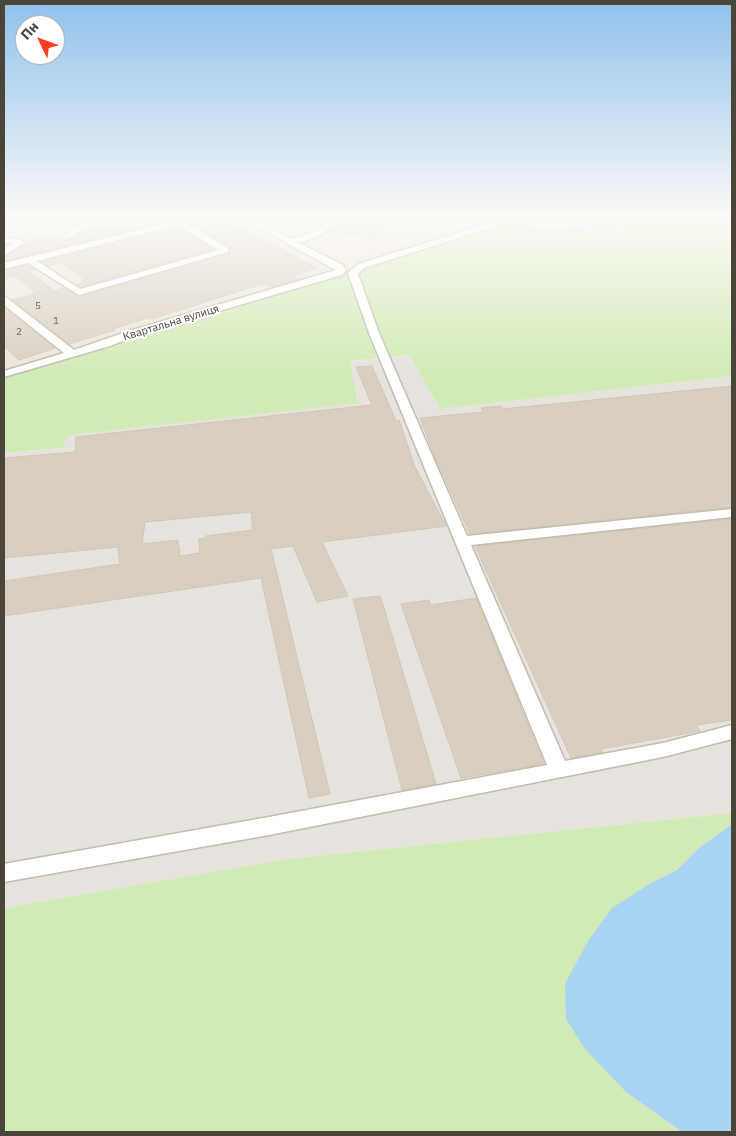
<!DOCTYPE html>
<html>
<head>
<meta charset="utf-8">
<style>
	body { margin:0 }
	#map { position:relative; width:736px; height:1136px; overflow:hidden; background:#f6f3ec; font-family:"IBM Plex Sans",sans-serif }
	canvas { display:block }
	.frame { position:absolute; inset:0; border:5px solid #4b4439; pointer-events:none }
	.north { position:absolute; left:15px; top:15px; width:50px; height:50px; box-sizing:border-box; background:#fff; border:1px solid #b7b4b0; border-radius:50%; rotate:312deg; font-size:14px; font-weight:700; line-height:20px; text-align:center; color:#4b4439 }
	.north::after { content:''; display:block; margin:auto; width:18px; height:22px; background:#fc3f1d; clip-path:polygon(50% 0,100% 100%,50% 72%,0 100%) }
</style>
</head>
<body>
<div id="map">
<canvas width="736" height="1136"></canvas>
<div class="frame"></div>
<div class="north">Пн</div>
</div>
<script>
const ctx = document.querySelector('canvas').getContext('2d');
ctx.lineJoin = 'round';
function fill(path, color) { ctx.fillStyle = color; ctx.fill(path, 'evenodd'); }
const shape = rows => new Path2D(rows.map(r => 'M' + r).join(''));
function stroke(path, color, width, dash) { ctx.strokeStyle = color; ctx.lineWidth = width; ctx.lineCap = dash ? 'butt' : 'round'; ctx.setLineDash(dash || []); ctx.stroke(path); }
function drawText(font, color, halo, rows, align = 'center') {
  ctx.font = font + ' "IBM Plex Sans",sans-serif'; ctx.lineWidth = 4; ctx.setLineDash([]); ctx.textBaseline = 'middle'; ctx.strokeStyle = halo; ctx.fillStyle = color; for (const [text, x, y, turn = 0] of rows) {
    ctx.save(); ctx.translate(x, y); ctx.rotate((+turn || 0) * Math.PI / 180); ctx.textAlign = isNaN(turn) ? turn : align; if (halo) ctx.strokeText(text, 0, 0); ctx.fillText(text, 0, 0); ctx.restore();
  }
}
const residential = shape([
	[4,216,521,216,349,270,298,245,341,270,4,374]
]);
const industrial = shape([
	[532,216,723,216,592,229,596,233,555,241,527,235,511,228,508,223],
	[411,355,440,409,732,376,732,813,287,859,4,908,4,453,62,448,70,435,358,402,350,361]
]);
const education = shape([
	[276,216,476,216,485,219,344,262,266,223]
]);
const green = shape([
	[521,216,532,216,509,223,511,228,527,235,555,241,595,233,591,229,732,216,732,376,440,409,410,355,350,361,358,403,70,435,62,448,4,453,4,374],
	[732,813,732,824,699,848,677,870,651,883,627,1093,682,1132,4,1132,4,908,287,859]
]);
const water = shape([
	[732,824,732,1132,682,1132,627,1093,585,1049,566,1019,565,984,588,941,612,908,651,883,677,870,699,848]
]);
const building = shape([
	[346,216,398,216,373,238,329,231,346,216],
	[548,216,619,216,569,220,537,219,548,216],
	[220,217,317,268,292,276,298,279,271,287,265,284,252,287,152,319,150,317,113,329,115,330,69,344,12,300,36,293,15,276,4,279,4,271,28,265,35,269,29,271,54,291,64,288,80,297,229,254,229,246,191,224,220,217],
	[522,224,538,230,579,229,582,231,543,236,539,232,528,234,514,227,522,224],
	[93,227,132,230,4,261,4,257,43,236,68,241,93,227],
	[178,227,213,249,80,287,77,285,84,282,82,281,85,280,61,263,48,266,42,262,178,227],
	[4,307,55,348,19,360,4,346,4,307],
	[372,366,396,421,399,420,415,467,446,526,322,542,348,596,317,602,293,546,271,549,330,794,309,798,261,578,4,616,4,581,120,564,118,547,4,558,4,458,75,452,76,437,372,405,356,367,372,366],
	[251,512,253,530,206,536,206,538,199,539,200,553,180,556,178,540,142,544,145,522,251,512],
	[732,386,732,507,470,534,435,457,420,418,483,412,481,408,501,406,503,409,732,386],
	[732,519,732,720,696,725,700,731,601,749,602,752,571,758,475,546,732,519],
	[380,596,384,608,436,784,402,790,353,599,380,596],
	[476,598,544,764,461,778,401,604,429,600,431,605,476,598]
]);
const minor = shape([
	[130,216,140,216,122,227,93,225,67,239,60,237,89,220,118,222,130,216],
	[196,216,209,216,187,223,228,248,228,252,79,295,28,263,4,269,4,263,196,216],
	[178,225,218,250,80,289,37,261,178,225],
	[237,216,247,216,292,239,314,232,335,216,344,216,320,236,299,243,343,265,346,270,342,275,137,335,110,346,4,377,4,371,64,353,4,305,4,297,7,298,74,350,129,331,336,270,237,216],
	[511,216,525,216,524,217,539,222,569,222,639,216,667,216,663,218,569,228,538,228,516,220,364,268,358,274,379,333,467,536,732,509,732,517,471,545,565,761,663,743,732,725,732,739,663,757,269,835,4,882,4,864,269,817,547,765,369,333,348,273,358,264,511,216],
	[4,237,23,241,24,243,4,255,4,248,12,244,4,243,4,237]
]);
const numberNames = [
	["5",38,306],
	["1",56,321],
	["2",19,332]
];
const farStreetnames = [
	["Квартальна вулиця",171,323,-17]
];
fill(residential, '#eae5da');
fill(industrial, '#e6e2dd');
fill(education, '#efe8d6');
fill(green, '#d2eab5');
fill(water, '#a9d4f2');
fill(building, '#d8cfc1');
stroke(building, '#d3c7b4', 1);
stroke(minor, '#c2bbae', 3);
fill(minor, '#fff');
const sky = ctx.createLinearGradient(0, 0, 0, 375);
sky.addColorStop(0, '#8fc1ec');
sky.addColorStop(0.58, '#fbfaf6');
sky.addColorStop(1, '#fbfaf600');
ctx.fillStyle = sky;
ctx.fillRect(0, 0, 736, 375);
drawText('10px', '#6e675b', null, numberNames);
drawText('11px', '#4b4439', '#fff', farStreetnames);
</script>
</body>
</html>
